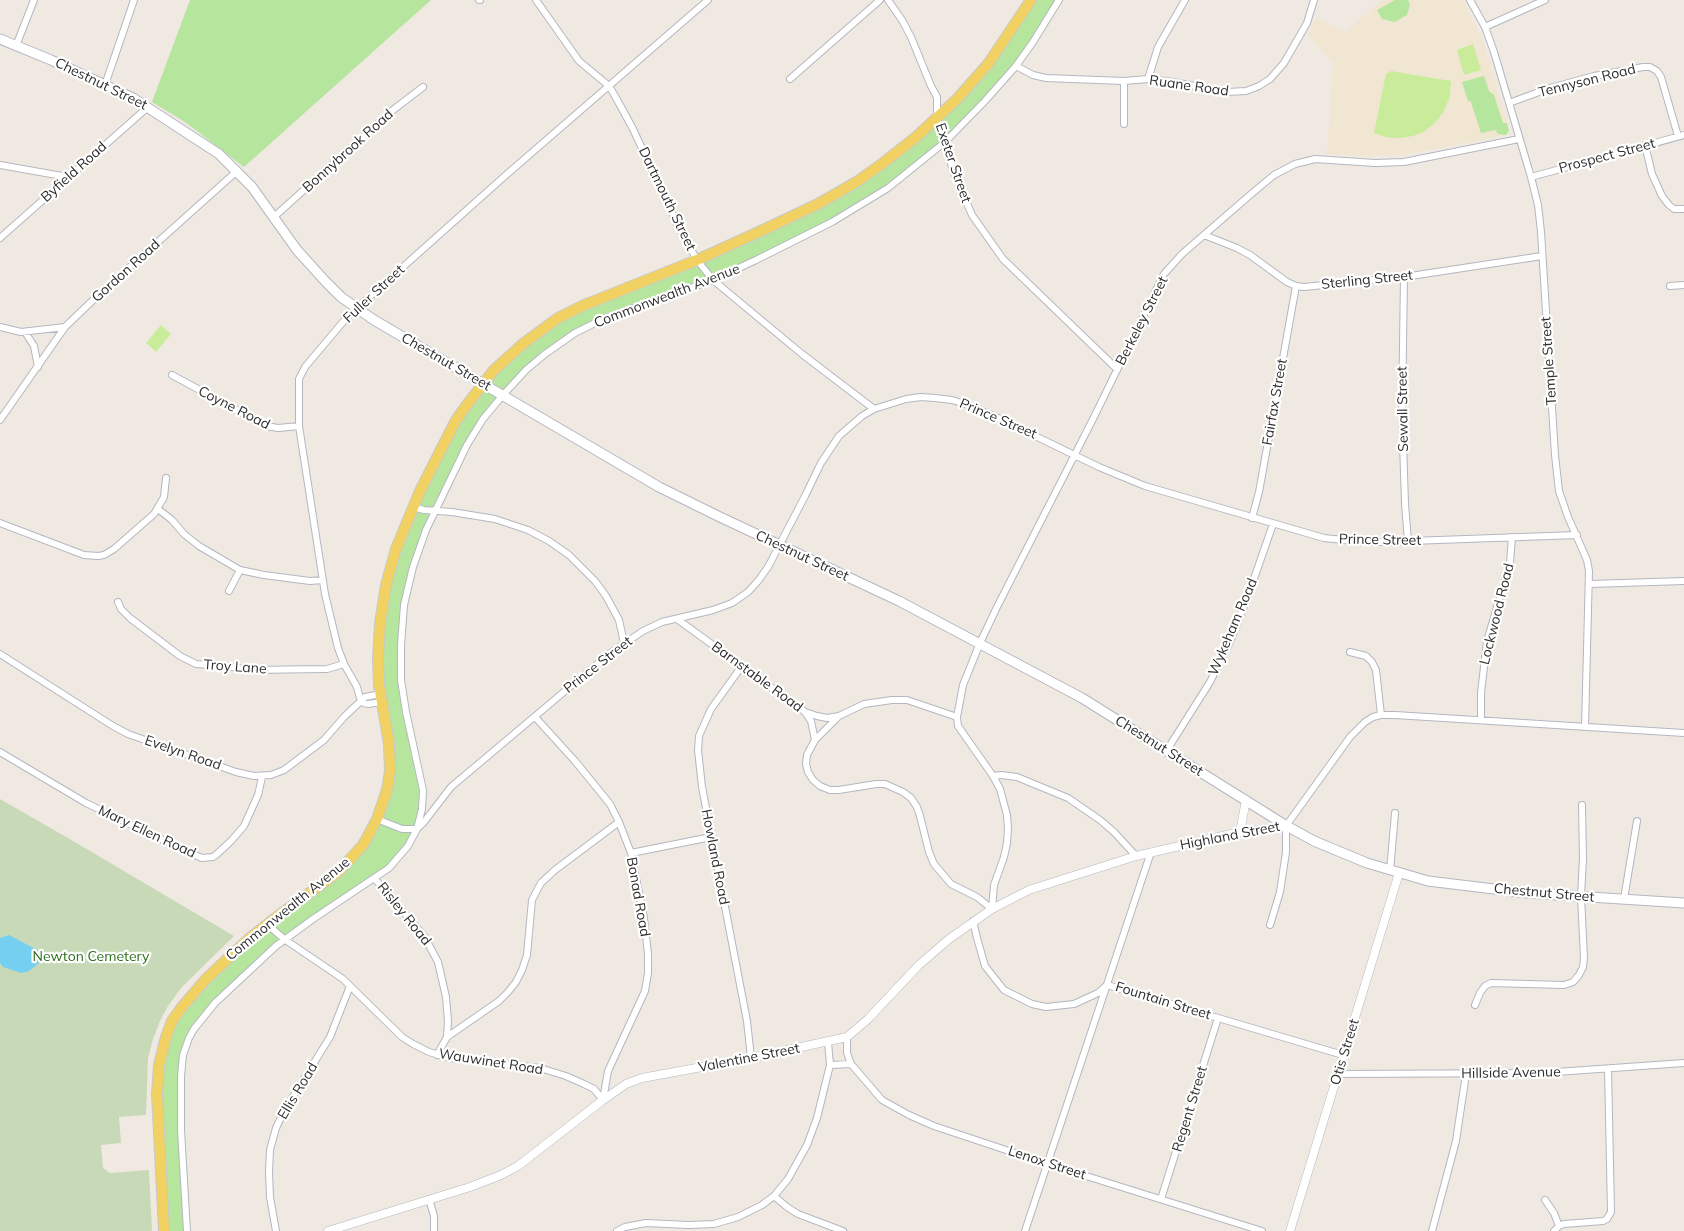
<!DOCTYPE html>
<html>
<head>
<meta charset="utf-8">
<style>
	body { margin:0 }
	canvas { display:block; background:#efe9e1 }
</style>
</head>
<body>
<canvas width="1684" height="1231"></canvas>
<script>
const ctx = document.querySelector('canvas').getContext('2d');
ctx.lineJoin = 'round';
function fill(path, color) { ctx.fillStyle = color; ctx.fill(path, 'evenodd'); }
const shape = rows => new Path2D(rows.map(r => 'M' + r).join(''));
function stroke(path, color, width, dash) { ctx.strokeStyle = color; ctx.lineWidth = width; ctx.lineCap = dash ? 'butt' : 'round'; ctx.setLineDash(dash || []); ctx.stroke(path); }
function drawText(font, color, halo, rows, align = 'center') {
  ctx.font = font + ' Mulish,sans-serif'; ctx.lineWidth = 4.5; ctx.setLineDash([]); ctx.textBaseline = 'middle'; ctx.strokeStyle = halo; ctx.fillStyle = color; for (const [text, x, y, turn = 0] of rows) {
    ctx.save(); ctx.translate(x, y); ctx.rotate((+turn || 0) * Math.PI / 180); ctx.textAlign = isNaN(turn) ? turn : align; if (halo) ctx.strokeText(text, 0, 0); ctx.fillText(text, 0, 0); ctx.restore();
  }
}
const education = shape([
	[1382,0,1463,0,1476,27,1486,51,1509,130,1507,135,1403,155,1362,156,1327,154,1333,64,1308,35,1316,18,1346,32]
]);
const green = shape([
	[190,0,431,0,244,167,185,122,152,102],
	[1031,0,1059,0,1033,42,945,142,888,188,756,260,603,319,545,354,483,419,426,530,407,592,401,680,420,770,422,809,402,855,292,933,215,1003,189,1038,181,1076,187,1231,164,1231,158,1133,166,1037,206,979,352,859,387,790,382,702,380,623,413,507,483,383,558,318,654,277,858,181,957,99],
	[1395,0,1408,0,1410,5,1407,15,1395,22,1382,19,1377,10],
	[1484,76,1489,91,1494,95,1503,123,1507,123,1509,131,1506,135,1498,134,1495,130,1481,133,1471,102,1468,101,1462,82]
]);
const cemetery = shape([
	[0,799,68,838,234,936,181,988,168,1006,160,1021,153,1039,148,1058,146,1115,119,1117,121,1143,101,1145,103,1168,110,1173,149,1170,152,1231,0,1231]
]);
const pitch = shape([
	[1473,44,1481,70,1464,75,1457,50],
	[1391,71,1451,81,1450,96,1444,111,1435,123,1423,132,1413,136,1398,138,1386,137,1374,133,1386,74],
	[161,325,171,334,156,352,146,343]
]);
const water = shape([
	[9,935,39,951,42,956,40,962,29,971,21,973,3,967,0,963,0,938]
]);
const minor = shape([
	[479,0,480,0],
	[536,0,579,61,609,86,615,96,633,129,679,228,697,260,713,280,802,354,874,409],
	[888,0,902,20,911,37,931,86,937,97,937,119,954,173,972,215,1003,259,1117,369],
	[1470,0,1485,27,1494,52,1531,177,1538,205,1541,232,1555,455,1559,491,1568,517,1587,560,1589,571,1585,727],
	[1485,27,1545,0],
	[16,46,34,0],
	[1016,66,1033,75,1046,78,1124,81,1148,79,1173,82,1227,92,1246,91,1259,86,1270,79,1284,63,1307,23,1314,0],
	[790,79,880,0],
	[1148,79,1158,47,1185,0],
	[105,85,134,0],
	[1509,103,1550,88,1594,76,1643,67,1650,67,1657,71,1661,77,1678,136],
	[1124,124,1124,81],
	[1645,145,1652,174,1662,196,1669,205,1674,209,1684,209],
	[0,165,68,177],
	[1531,177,1684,135],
	[275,216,393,110,423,87],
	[1204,235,1237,248,1250,255,1287,282,1296,286,1304,287,1404,277,1542,256],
	[0,238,148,107],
	[1404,277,1402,411,1405,504,1408,541],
	[1670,286,1684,285],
	[0,327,21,332,65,327,92,301,237,171],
	[25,332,34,346,38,367],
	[172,375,266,426,278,428,299,426],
	[0,420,65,327],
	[413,507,424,510,452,512,495,519,528,530,549,541,569,555,595,581,606,596,619,620,624,643],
	[158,509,172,520,184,534,199,546,240,570,264,575,310,581,323,580],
	[1252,518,1259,492,1296,286],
	[0,523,84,555,98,556,104,555,114,549,154,514,164,497,166,478],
	[1590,584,1684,581],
	[229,591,240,570],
	[118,602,121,609,130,618,180,656,196,664,226,666,249,670,327,669,344,664],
	[677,619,805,712,817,716,827,718,839,716,864,704,892,700,907,700,957,717],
	[1350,652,1366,656,1372,662,1376,670,1381,715],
	[0,654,113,726,128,734,236,772,254,776,271,775,284,770,324,740,344,717,365,697,381,694],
	[742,666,711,709,699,736,698,750,702,787,747,1021,751,1058],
	[361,702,357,687,344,664,338,648,325,594,299,426,299,379,305,367,348,316,506,175,708,0],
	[361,702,368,704,382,702],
	[805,712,811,721,815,740],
	[839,716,815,740,807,755,806,764,808,772,813,780,820,786,830,790,839,790,876,784,885,784,903,792,911,798,917,807,920,816,929,852,934,864,951,884,977,897,992,909],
	[535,717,575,761,610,804,619,822,631,853,644,918,648,954,648,973,645,991,608,1071,603,1100],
	[1481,720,1481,693,1487,641,1510,563,1512,537],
	[1167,750,1210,682,1229,644,1248,596,1273,524],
	[0,752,86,803,190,853,202,858,213,857,217,854,231,841,244,826,258,795,262,777],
	[993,776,1001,775,1017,777,1068,798,1100,820,1114,832,1136,856],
	[377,819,402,829,417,829,424,822,451,787,609,654,643,631,662,622,713,610,732,603,748,592,758,581,768,567,805,496,821,463,839,436,862,416,874,409,906,399,921,397,935,398,952,400,968,405,998,418,1099,467,1145,486,1324,538,1363,542,1383,542,1577,535],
	[631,853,711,837],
	[1390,871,1395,813],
	[375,879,424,936,438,962,446,997,448,1021,447,1037],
	[1624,899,1637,821],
	[992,909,994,885,1004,857,1007,843,1008,829,1007,815,1000,789,993,776,958,726,957,717,963,685,980,643,997,607,1093,419,1164,274,1182,254,1250,195,1274,175,1295,164,1315,159,1375,163,1404,162,1519,139],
	[973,921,977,938,985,966,1004,990,1032,1004,1046,1007,1074,1004,1098,993,1107,985,1343,1055],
	[267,924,284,939,343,979,402,1037,413,1044,429,1052,450,1058,540,1068,566,1076,584,1084,594,1089,603,1100],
	[1270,925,1280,892,1286,852,1286,826,1350,737,1365,722,1373,717,1381,715,1395,715,1684,733],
	[1475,1005,1480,993,1485,986,1491,983,1564,985,1573,982,1579,975,1583,967,1584,958,1581,896,1583,859,1582,805],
	[847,1037,847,1053,851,1064],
	[828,1042,830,1065,817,1118,807,1145,788,1179,774,1196,787,1207,798,1214,843,1231],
	[437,1055,447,1037,499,1001,508,992,516,982,522,970,527,955,532,900,541,883,555,870,619,822],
	[830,1065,851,1064,882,1100,909,1115,934,1126,1048,1164,1262,1231],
	[1338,1074,1542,1073,1684,1063],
	[429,1199,434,1216,434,1231],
	[1161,1199,1218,1018],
	[1545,1200,1554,1213,1559,1226],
	[187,1231,181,1130,181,1076,183,1055,189,1038,194,1029,215,1003,276,946,313,919,389,868,408,846,417,829,422,809,423,790,406,712,401,680,401,645,404,605,413,567,426,530,467,445,483,419,503,395,526,370,545,354,575,333,603,319,713,280,756,260,832,222,888,188,945,142,985,101,1016,66,1033,42,1059,0],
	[276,1231,270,1197,269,1172,270,1150,276,1128,284,1111,330,1037,350,986],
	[617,1231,625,1227,646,1223,689,1225,714,1224,738,1217,762,1205,774,1196],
	[1025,1231,1151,852],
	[1432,1231,1456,1141,1466,1074],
	[1554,1231,1559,1226,1564,1224,1603,1221,1607,1219,1611,1212,1608,1069]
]);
const tertiary = shape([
	[1240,832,1246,800],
	[328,1231,470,1187,501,1175,518,1166,536,1152,603,1100,626,1084,642,1078,751,1058,847,1037,867,1020,919,965,949,939,992,909,1029,890,1136,856,1240,832,1286,826],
	[1290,1231,1399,873]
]);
const secondary = shape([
	[0,39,51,60,133,98,219,154,252,187,297,250,325,281,341,297,374,320,659,487,720,517,899,601,1082,698,1285,825,1314,841,1367,863,1428,881,1527,893,1684,903]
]);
const primary = shape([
	[164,1231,157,1094,159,1065,166,1037,172,1021,182,1007,206,979,251,937,282,913,338,872,363,845,377,819,387,790,390,771,389,744,379,685,378,659,380,623,386,585,396,549,420,491,455,422,466,406,494,370,524,343,558,318,582,306,697,260,763,230,818,204,858,181,883,163,915,138,957,99,988,64,1031,0]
]);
const streetNames = [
	["Tennyson Road",1587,81,-14],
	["Chestnut Street",101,84,26],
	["Ruane Road",1189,86,8],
	["Bonnybrook Road",348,151,-42],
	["Prospect Street",1607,156,-15],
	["Exeter Street",953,163,71],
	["Byfield Road",74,172,-42],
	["Dartmouth Street",667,199,64],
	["Gordon Road",126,271,-42],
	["Sterling Street",1367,280,-6],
	["Fuller Street",374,294,-43],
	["Commonwealth Avenue",667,296,-21],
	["Berkeley Street",1142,321,-63],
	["Temple Street",1549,361,-94],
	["Chestnut Street",446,362,30],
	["Fairfax Street",1275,402,-80],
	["Coyne Road",234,408,27],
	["Sewall Street",1403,409,-91],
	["Prince Street",998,419,23],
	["Prince Street",1380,540,1],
	["Chestnut Street",802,556,25],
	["Lockwood Road",1497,614,-76],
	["Wykeham Road",1233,627,-67],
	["Prince Street",598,665,-38],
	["Troy Lane",235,667,4],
	["Barnstable Road",757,677,36],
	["Chestnut Street",1159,746,32],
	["Evelyn Road",183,753,19],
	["Mary Ellen Road",147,832,25],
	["Highland Street",1230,836,-11],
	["Howland Road",715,857,79],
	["Chestnut Street",1544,893,5],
	["Bonad Road",638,897,80],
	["Commonwealth Avenue",288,909,-39],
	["Risley Road",404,914,51],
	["Fountain Street",1163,1001,17],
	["Otis Street",1345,1052,-73],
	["Valentine Street",749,1058,-11],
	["Wauwinet Road",491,1062,9],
	["Hillside Avenue",1511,1073,-1],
	["Ellis Road",298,1091,-59],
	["Regent Street",1190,1109,-73],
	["Lenox Street",1047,1163,18]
];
const parkNames = [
	["Newton Cemetery",91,957]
];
fill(education, '#f0e6d1');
fill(green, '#b6e59e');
fill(cemetery, '#c8d9b8');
fill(pitch, '#c9ec9a');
fill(water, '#75cff0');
stroke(minor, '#b4b7c1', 8);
stroke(tertiary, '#b4b7c1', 9);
stroke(secondary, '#b4b7c1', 11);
stroke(primary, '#c9c9c9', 12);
stroke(minor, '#fff', 6);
stroke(tertiary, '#fff', 8);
stroke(secondary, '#fff', 9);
stroke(primary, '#f2d163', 10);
drawText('14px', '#2e2e2e', '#fff', streetNames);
drawText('14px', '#2c6e1b', '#fff', parkNames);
</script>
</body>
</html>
